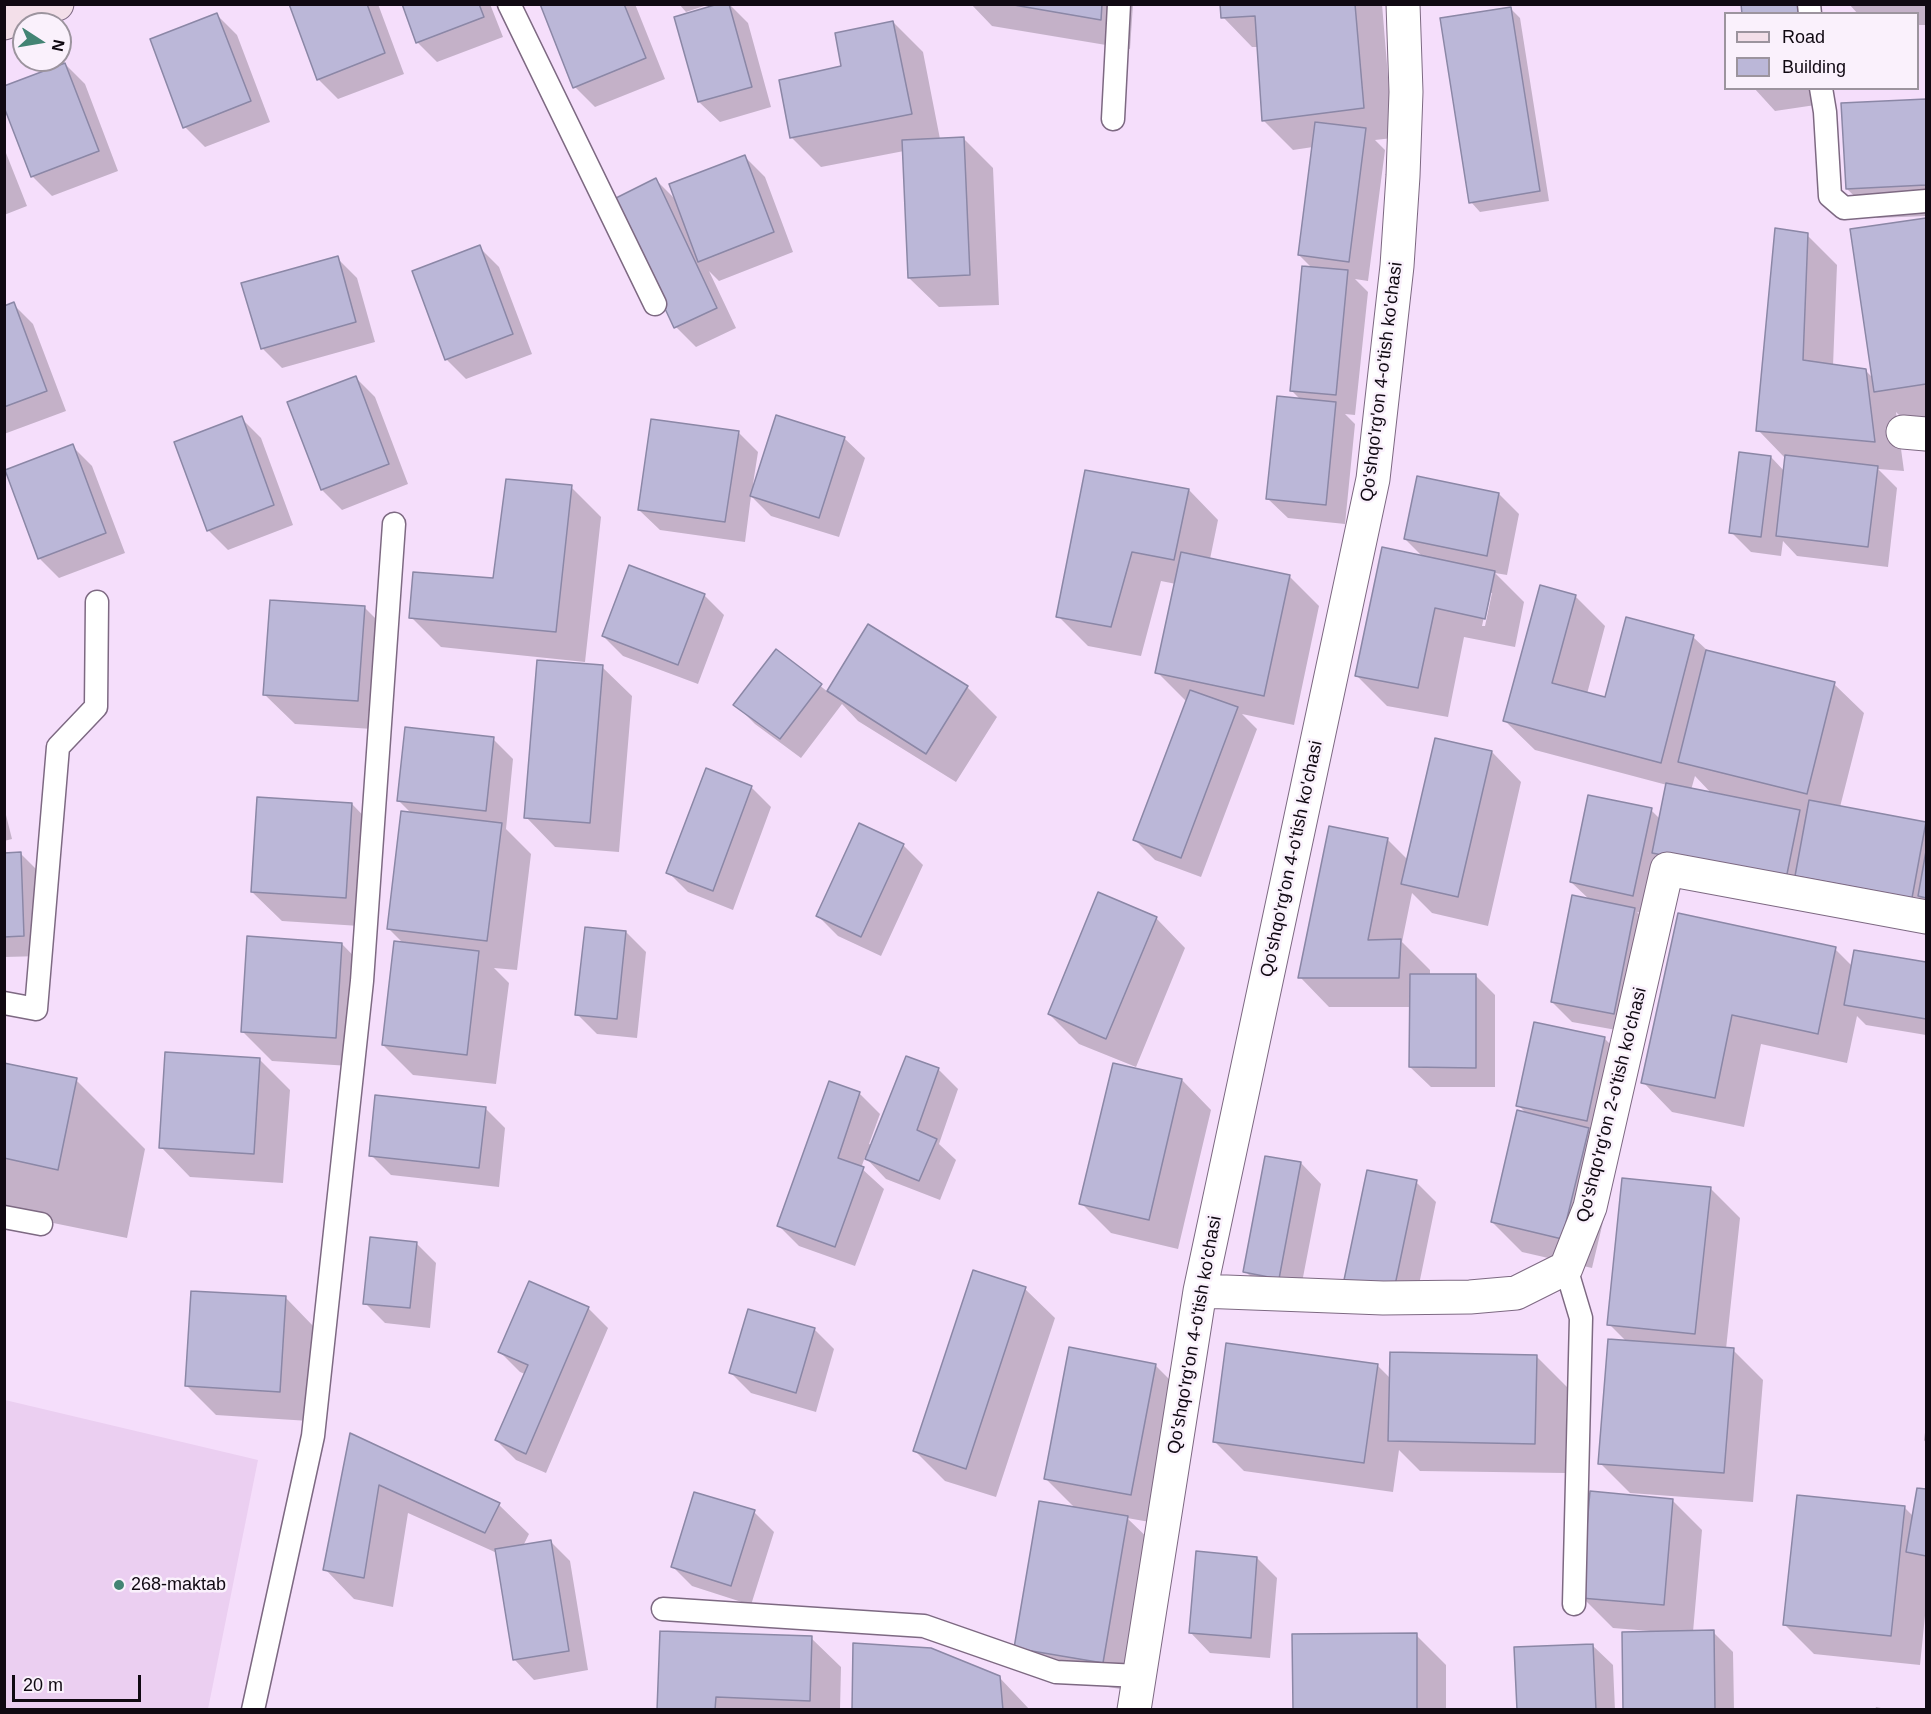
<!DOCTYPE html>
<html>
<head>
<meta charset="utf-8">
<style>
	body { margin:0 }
	#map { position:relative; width:1931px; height:1714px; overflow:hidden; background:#f5defb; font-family:Helvetica,sans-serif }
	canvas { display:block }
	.frame { position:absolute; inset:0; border:6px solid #100912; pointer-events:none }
	.legend { position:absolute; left:1724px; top:12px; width:195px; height:78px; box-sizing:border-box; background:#faf1fc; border:2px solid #9c949e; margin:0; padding:8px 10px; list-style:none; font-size:18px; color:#100912 }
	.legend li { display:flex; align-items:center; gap:12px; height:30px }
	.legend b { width:30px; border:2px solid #9c949e }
	.north { position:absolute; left:12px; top:12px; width:60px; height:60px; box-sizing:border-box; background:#faf1fc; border:2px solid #9c949e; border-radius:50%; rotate:102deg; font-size:16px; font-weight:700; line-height:24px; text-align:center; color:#100912 }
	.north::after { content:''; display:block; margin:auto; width:21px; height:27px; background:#438474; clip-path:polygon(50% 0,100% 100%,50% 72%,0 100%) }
	.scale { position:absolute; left:12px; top:1675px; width:129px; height:27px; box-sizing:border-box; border:3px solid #100912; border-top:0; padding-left:8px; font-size:18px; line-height:21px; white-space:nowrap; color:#100912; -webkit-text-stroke:4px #faf1fc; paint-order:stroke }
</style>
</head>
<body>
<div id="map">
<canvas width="1931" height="1714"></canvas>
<div class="frame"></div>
<ul class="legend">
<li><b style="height:8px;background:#f3dfe9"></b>Road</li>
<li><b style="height:16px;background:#bbb7d8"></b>Building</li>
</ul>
<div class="north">N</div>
<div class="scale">20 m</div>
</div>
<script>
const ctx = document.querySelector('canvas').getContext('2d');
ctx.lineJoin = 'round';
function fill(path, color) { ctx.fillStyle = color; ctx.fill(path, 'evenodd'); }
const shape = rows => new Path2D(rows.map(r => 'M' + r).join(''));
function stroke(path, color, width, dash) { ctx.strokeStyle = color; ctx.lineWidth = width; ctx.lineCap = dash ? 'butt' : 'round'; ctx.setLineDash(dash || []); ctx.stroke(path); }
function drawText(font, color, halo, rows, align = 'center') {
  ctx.font = font + ' Helvetica,sans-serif'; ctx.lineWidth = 5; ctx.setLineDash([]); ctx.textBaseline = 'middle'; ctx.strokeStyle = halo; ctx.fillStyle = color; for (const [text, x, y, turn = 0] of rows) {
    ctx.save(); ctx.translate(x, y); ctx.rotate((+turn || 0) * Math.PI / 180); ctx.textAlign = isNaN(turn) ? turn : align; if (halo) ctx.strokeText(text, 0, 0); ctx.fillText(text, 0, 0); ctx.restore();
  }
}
const built = shape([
	[5,1400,258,1460,208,1709,5,1709]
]);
const shadow = shape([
	[290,4,378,4,404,74,338,99,318,79],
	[403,4,490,4,503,37,437,62,417,42],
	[542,4,635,4,665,79,595,107,575,87],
	[679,4,710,4,686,12],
	[729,4,748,23,771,107,720,122,699,102],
	[971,4,1133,4,1130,49,992,26],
	[1221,4,1382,4,1393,138,1375,140,1385,150,1368,281,1355,279,1368,292,1355,415,1345,414,1355,424,1345,524,1288,518,1267,498,1301,400,1292,391,1313,269,1299,255,1313,147,1293,150,1263,120,1258,47,1252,47,1223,17],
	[1849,4,1926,4,1926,25,1918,25,1918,14,1858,14],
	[1510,8,1520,18,1549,201,1480,212,1471,202],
	[217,15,237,35,270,122,205,147,185,127],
	[893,22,923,52,940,139,963,138,993,168,999,305,939,307,909,278,904,151,821,167,791,137,843,67],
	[65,64,85,84,118,171,52,196,32,176],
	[1754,88,1826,88,1829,103,1775,111],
	[1926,100,1926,216,1877,218,1847,189,1843,104],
	[4,148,27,206,4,215],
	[745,157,765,177,793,252,719,281,709,271,736,328,696,347,676,327,656,180,677,201],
	[1926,219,1926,418,1905,421,1896,412,1904,471,1878,469,1897,488,1888,567,1797,556,1783,541,1781,556,1751,552,1731,532,1771,457,1785,472,1786,459,1758,430,1807,235,1837,265,1833,366,1865,370,1874,379,1852,230],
	[479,247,499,267,532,354,466,379,446,359],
	[337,258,357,278,375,342,282,368,262,348],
	[13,304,33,324,66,411,4,434,4,308],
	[355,377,375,397,408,484,342,510,322,490],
	[241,418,261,438,293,525,228,550,208,530],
	[738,432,758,452,753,484,755,485,844,438,865,458,839,537,771,516,751,496,745,542,660,530,639,510],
	[72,446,92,466,125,553,59,578,39,558],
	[571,487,601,517,585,662,441,647,411,617,495,580],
	[1189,490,1218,520,1210,559,1289,576,1319,606,1294,725,1242,714,1257,729,1201,877,1155,860,1135,840,1187,702,1157,672,1176,584,1161,581,1141,656,1088,646,1058,616],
	[1499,494,1519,514,1507,575,1495,573,1524,602,1515,647,1464,637,1448,717,1387,706,1357,676,1424,558,1405,539],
	[1489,593,1492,593,1485,626,1482,626],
	[704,595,724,615,698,684,623,656,603,636],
	[1575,596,1605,626,1587,694,1606,699,1693,637,1709,652,1834,684,1864,713,1840,807,1926,824,1926,924,1684,882,1653,915,1637,912,1654,929,1633,1033,1572,1022,1552,1002,1590,900,1571,882,1651,810,1660,819,1667,785,1535,750,1505,721],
	[1695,776,1712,794,1691,790],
	[1829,881,1919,898,1919,901],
	[364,607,394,637,388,730,295,724,265,695],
	[869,626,967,687,997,717,956,782,858,721,842,704,801,758,755,724,735,704,776,651,828,692],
	[602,667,632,696,619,852,555,847,526,817],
	[493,739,513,759,506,829,531,854,517,970,494,968,509,983,496,1084,413,1075,383,1045,404,944,389,929,412,814,398,800],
	[1492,752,1521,782,1488,926,1432,913,1412,893,1402,942,1430,970,1430,975,1475,975,1495,995,1495,1087,1431,1087,1410,1067,1411,1007,1329,1007,1300,977,1387,839,1408,860],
	[751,787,771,807,733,910,688,892,668,872],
	[352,804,381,834,375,927,282,921,252,892],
	[4,807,12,839,4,841],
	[860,825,903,845,923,865,881,956,838,936,818,916],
	[4,854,21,854,41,874,43,956,4,957],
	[1679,914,1835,949,1852,966,1855,952,1926,964,1926,1035,1866,1025,1857,1016,1847,1063,1761,1044,1744,1127,1672,1112,1643,1082],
	[1156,918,1185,948,1136,1067,1079,1044,1049,1014],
	[626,932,646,952,637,1038,597,1034,577,1014],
	[342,944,371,974,365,1067,272,1061,243,1032],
	[1604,1038,1624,1058,1618,1159,1592,1268,1522,1252,1492,1222,1527,1114,1518,1105],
	[260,1060,290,1090,283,1183,190,1177,161,1147],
	[4,1065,76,1080,145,1149,127,1238,4,1213],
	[938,1069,958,1089,939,1144,956,1160,940,1200,886,1179,865,1157,861,1168,884,1189,855,1266,799,1246,779,1226,830,1083,860,1094,880,1114,869,1144,872,1145],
	[1182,1080,1211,1110,1178,1249,1111,1233,1081,1203],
	[485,1108,505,1128,499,1187,391,1175,371,1155],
	[1301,1163,1321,1184,1299,1298,1265,1291,1245,1271],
	[1416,1182,1436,1202,1414,1309,1366,1299],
	[1710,1188,1740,1218,1726,1349,1733,1350,1763,1380,1753,1502,1630,1493,1600,1463,1627,1342,1609,1324],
	[416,1243,436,1263,430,1328,385,1323,365,1303],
	[1025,1289,1055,1318,996,1497,945,1481,915,1451],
	[286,1298,315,1328,309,1421,216,1415,186,1385],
	[588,1308,608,1328,546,1473,516,1460,496,1440,525,1374,520,1372,500,1352],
	[814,1329,834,1349,816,1412,751,1393,731,1373],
	[1537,1357,1567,1387,1565,1473,1420,1471,1399,1450,1393,1492,1244,1471,1214,1441,1377,1365,1391,1379],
	[1155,1365,1185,1395,1161,1524,1127,1518,1157,1547,1133,1691,1046,1677,1016,1647,1076,1509,1046,1479],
	[1926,1425,1926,1443,1924,1440],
	[351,1435,499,1505,529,1534,523,1546,550,1541,570,1561,588,1670,534,1680,514,1659,497,1553,408,1513,393,1607,354,1599,325,1569],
	[1918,1489,1926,1491,1926,1606,1920,1665,1814,1654,1785,1625,1904,1507,1913,1516],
	[1672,1500,1702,1530,1693,1632,1713,1632,1733,1652,1734,1710,1625,1710,1650,1631,1613,1628,1583,1598],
	[754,1512,774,1532,751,1605,692,1586,672,1566],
	[1257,1558,1277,1578,1270,1658,1210,1653,1190,1632],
	[1416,1635,1446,1665,1446,1710,1294,1710],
	[811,1638,841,1667,840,1710,658,1710],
	[1592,1645,1613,1665,1615,1710,1518,1710],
	[999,1677,1030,1710,854,1710],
	[1876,1707,1891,1710,1875,1710]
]);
const building = shape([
	[289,4,367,4,385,53,317,80,289,4],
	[402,4,479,4,484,17,416,43,402,4],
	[540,4,624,4,646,58,573,88,540,4],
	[718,4,729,4,752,87,698,102,674,17,718,4],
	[1008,4,1102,4,1101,20,1008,4],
	[1220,4,1355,4,1364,108,1262,121,1255,16,1221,18,1220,4],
	[1741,4,1798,4,1799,14,1742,14,1741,4],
	[1511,7,1540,191,1469,203,1440,18,1511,7],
	[217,13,251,101,183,128,150,39,217,13],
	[893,21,912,114,790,138,779,80,841,66,835,33,893,21],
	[65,63,99,151,31,177,4,107,4,86,65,63],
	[1926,99,1926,185,1846,189,1841,103,1926,99],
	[1315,122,1366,128,1349,262,1298,255,1315,122],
	[964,137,970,275,908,278,902,140,964,137],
	[745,155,774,232,698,262,669,184,745,155],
	[656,178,717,308,674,328,614,199,656,178],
	[1926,218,1926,384,1874,392,1850,229,1926,218],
	[1775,228,1808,233,1803,360,1866,369,1875,442,1756,431,1775,228],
	[480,245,513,334,445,360,412,271,480,245],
	[338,256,356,322,261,349,241,283,338,256],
	[1302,266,1348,270,1336,395,1290,391,1302,266],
	[14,302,47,391,4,407,4,306,14,302],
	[356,376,389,464,321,490,287,402,356,376],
	[1277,396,1336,402,1326,505,1266,499,1277,396],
	[776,415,845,437,819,518,750,496,776,415],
	[242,416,274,505,207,531,174,442,242,416],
	[651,419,739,431,725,522,638,510,651,419],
	[73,444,106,533,38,559,5,470,73,444],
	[1739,452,1771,456,1761,537,1729,533,1739,452],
	[1785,455,1878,466,1868,547,1776,536,1785,455],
	[1085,470,1189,489,1174,560,1132,552,1111,627,1056,617,1085,470],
	[1417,476,1499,493,1487,556,1404,539,1417,476],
	[506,479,572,485,556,632,409,618,413,572,493,578,506,479],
	[1382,547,1495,571,1485,619,1435,608,1418,688,1355,676,1382,547],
	[1181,552,1290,575,1264,696,1155,673,1181,552],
	[629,565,705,594,678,665,602,636,629,565],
	[1540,585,1576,595,1552,683,1605,697,1626,617,1694,635,1661,763,1503,721,1540,585],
	[270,600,365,606,358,701,263,695,270,600],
	[868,624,968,686,926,754,827,691,868,624],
	[776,649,822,684,780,739,733,705,776,649],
	[1706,650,1835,682,1807,794,1678,762,1706,650],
	[537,660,603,665,590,823,524,818,537,660],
	[1190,690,1238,707,1181,858,1133,840,1190,690],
	[405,727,494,737,486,811,397,801,405,727],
	[1435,738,1492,751,1458,897,1401,884,1435,738],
	[706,768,752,786,713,891,666,873,706,768],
	[1666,783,1800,810,1786,879,1652,853,1666,783],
	[1588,795,1652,808,1633,896,1570,882,1588,795],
	[257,797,352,803,346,898,251,892,257,797],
	[1809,800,1926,822,1912,898,1795,876,1809,800],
	[401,811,502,823,487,941,387,929,401,811],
	[859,823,904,844,861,937,816,916,859,823],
	[1329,826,1388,838,1368,940,1401,939,1399,978,1298,978,1329,826],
	[1926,851,1926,898,1918,896,1926,851],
	[21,852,24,936,4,937,4,853,21,852],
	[1098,892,1157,917,1106,1039,1048,1014,1098,892],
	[1572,895,1635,908,1614,1014,1551,1002,1572,895],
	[1678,913,1836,947,1818,1034,1732,1015,1715,1098,1641,1083,1678,913],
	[585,927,626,931,617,1019,575,1015,585,927],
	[247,936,342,943,336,1038,241,1032,247,936],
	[394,941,479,951,467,1055,382,1045,394,941],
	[1854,950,1926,962,1926,1019,1844,1005,1854,950],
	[1410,974,1476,974,1476,1068,1409,1067,1410,974],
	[1534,1022,1605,1037,1587,1121,1516,1106,1534,1022],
	[165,1052,260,1058,254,1154,159,1148,165,1052],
	[906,1056,939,1068,917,1130,937,1139,919,1181,865,1159,906,1056],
	[4,1063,77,1078,58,1170,4,1158,4,1063],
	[1113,1063,1182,1079,1149,1220,1079,1204,1113,1063],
	[829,1081,860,1092,838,1158,864,1167,835,1247,777,1226,829,1081],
	[375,1095,486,1107,479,1168,369,1156,375,1095],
	[1517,1110,1589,1128,1562,1239,1491,1222,1517,1110],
	[1265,1156,1301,1162,1279,1279,1243,1272,1265,1156],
	[1367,1170,1417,1180,1394,1290,1344,1280,1367,1170],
	[1622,1178,1711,1187,1695,1334,1607,1325,1622,1178],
	[370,1237,417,1242,410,1308,363,1304,370,1237],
	[973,1270,1026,1287,966,1469,913,1451,973,1270],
	[529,1281,589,1307,526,1454,495,1440,528,1365,498,1352,529,1281],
	[191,1291,286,1296,280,1392,185,1386,191,1291],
	[748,1309,815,1328,796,1393,729,1373,748,1309],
	[1608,1339,1734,1348,1724,1473,1598,1464,1608,1339],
	[1226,1343,1378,1364,1364,1463,1213,1442,1226,1343],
	[1069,1347,1156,1364,1131,1495,1044,1479,1069,1347],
	[1390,1352,1537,1355,1535,1444,1388,1441,1390,1352],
	[350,1433,500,1503,485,1533,379,1485,364,1578,323,1570,350,1433],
	[1917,1488,1926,1489,1926,1556,1906,1552,1917,1488],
	[1590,1491,1673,1499,1664,1605,1581,1598,1590,1491],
	[694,1492,755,1510,731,1586,671,1567,694,1492],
	[1797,1495,1905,1506,1891,1636,1783,1625,1797,1495],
	[1039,1501,1128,1516,1103,1663,1014,1648,1039,1501],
	[551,1540,569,1651,513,1660,495,1549,551,1540],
	[1196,1551,1257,1557,1251,1638,1189,1633,1196,1551],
	[1714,1630,1715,1710,1623,1710,1622,1632,1714,1630],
	[660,1631,812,1636,810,1701,716,1697,715,1710,657,1710,660,1631],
	[1417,1633,1417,1710,1293,1710,1292,1634,1417,1633],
	[853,1643,931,1648,1000,1676,1003,1710,852,1710,853,1643],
	[1593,1644,1596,1710,1517,1710,1514,1647,1593,1644]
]);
const lane = shape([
	[509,4,655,304],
	[1809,4,1810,14],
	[1821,88,1825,112,1830,196,1844,208,1926,201],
	[1113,119,1119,4],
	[4,1003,36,1009,58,747,96,707,97,602],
	[4,1217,41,1224],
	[1566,1268,1581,1318,1574,1604],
	[663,1609,924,1626,1056,1672,1139,1676],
	[253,1710,313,1436,362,981,394,524]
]);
const street = shape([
	[1903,432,1926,434],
	[1200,1291,1383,1298,1470,1297,1516,1293,1566,1268,1590,1207,1667,869,1926,917],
	[1134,1710,1200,1291,1373,479,1397,266,1403,176,1406,92,1403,4]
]);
const secondary = shape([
	[4,23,57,4]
]);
const markers = [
	[119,1585,6,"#438474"]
];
const streetNames = [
	["Qo'shqo'rg'on 4-o'tish ko'chasi",1382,382,-83],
	["Qo'shqo'rg'on 4-o'tish ko'chasi",1292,859,-78],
	["Qo'shqo'rg'on 2-o'tish ko'chasi",1612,1105,-76],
	["Qo'shqo'rg'on 4-o'tish ko'chasi",1195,1335,-80]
];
const poiNames = [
	["268-maktab",131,1585]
];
fill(built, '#ebcff1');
fill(shadow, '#0003');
fill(building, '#bbb7d8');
stroke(building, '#8b87a6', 1.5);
stroke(lane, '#7d6982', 25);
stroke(street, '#7d6982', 35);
stroke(secondary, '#7d6982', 35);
stroke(lane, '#fff', 22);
stroke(street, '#fff', 33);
stroke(secondary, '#f3dfe9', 33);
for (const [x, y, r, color] of markers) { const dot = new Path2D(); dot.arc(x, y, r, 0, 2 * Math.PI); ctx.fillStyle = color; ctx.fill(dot); stroke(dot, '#faf1fc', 2); }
drawText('18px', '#100912', '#faf1fc', streetNames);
drawText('18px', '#100912', '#faf1fc', poiNames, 'left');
</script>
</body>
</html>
